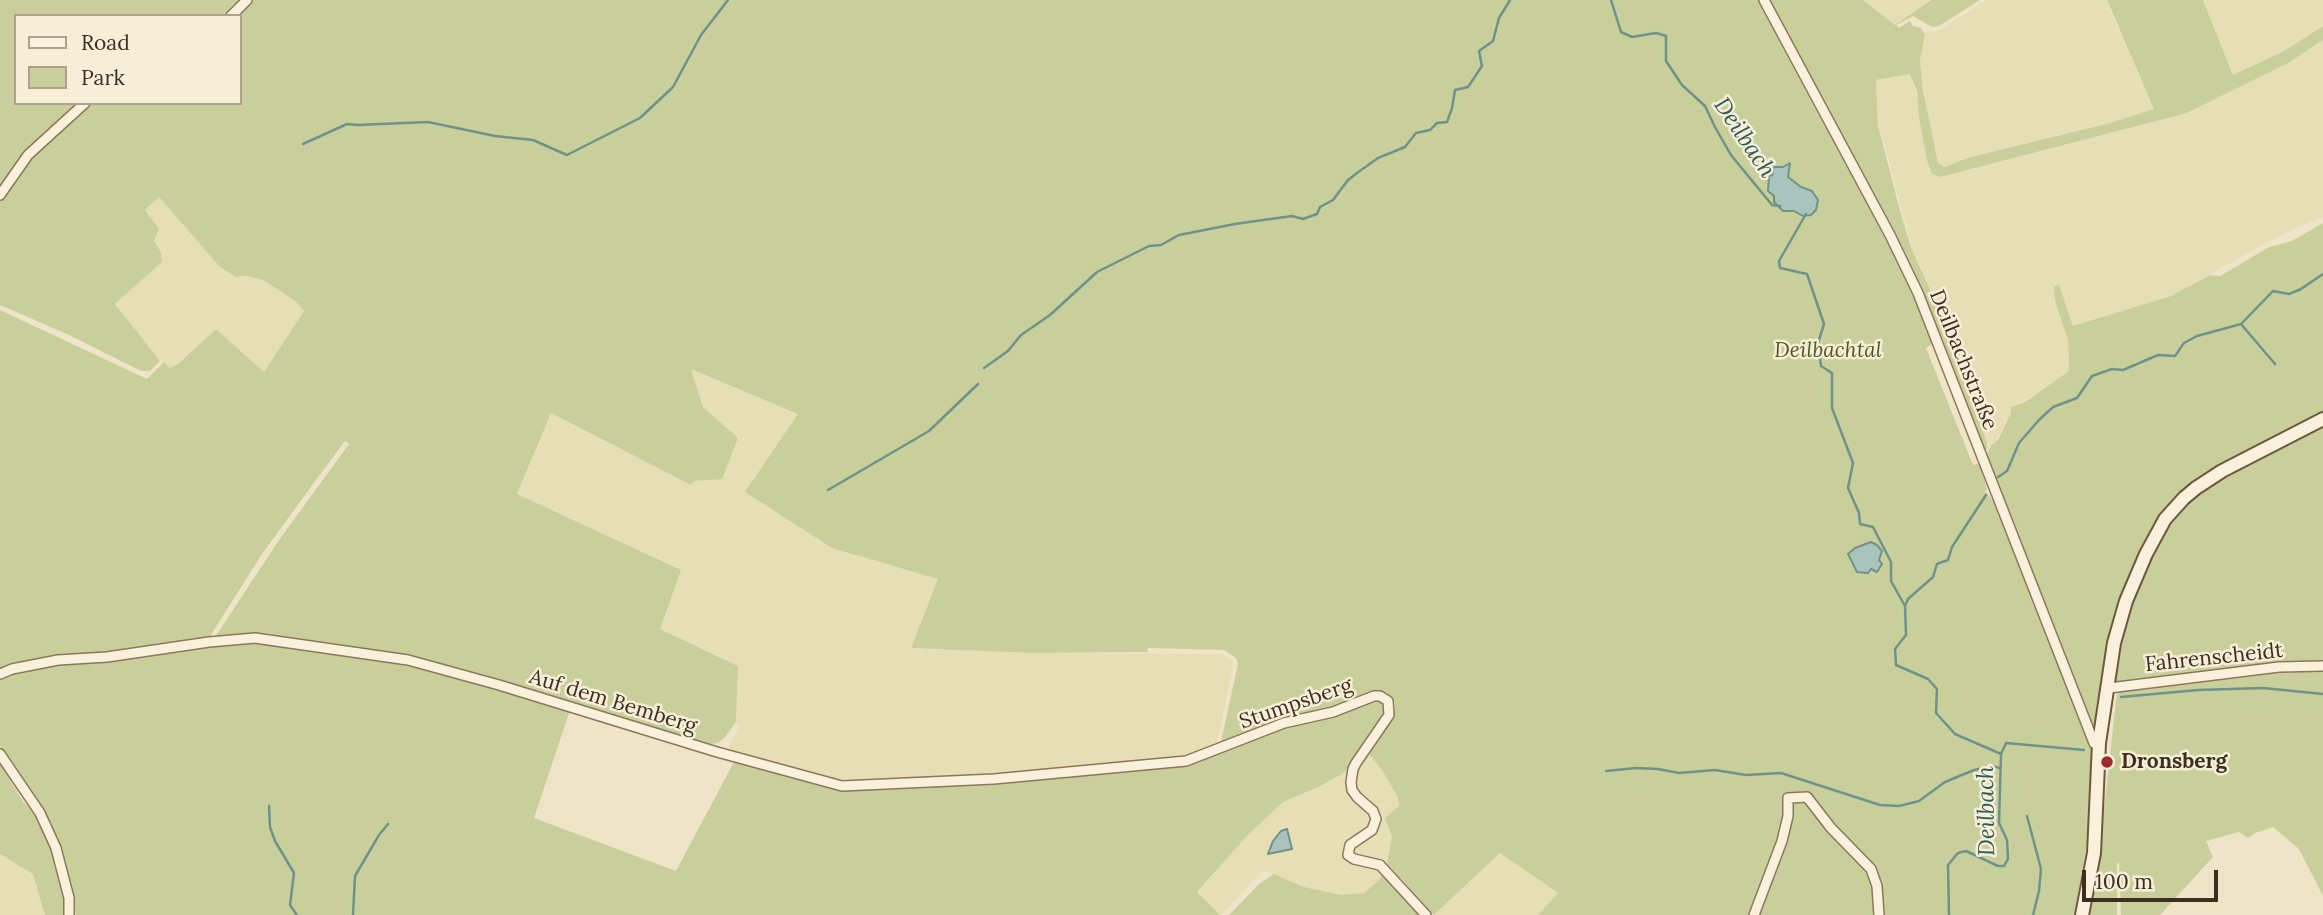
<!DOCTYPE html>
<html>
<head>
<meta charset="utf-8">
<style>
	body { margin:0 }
	#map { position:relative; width:2323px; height:915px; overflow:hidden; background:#f0e4c8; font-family:Lora,serif }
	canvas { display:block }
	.legend { position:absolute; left:14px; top:14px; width:228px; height:91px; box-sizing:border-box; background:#f7eed8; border:2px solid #ada18e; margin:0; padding:9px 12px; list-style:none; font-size:21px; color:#3d2e20 }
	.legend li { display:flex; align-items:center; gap:14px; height:35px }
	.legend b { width:35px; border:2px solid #ada18e }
	.scale { position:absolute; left:2082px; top:870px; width:136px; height:32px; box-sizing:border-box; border:4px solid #3d2e20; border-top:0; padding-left:9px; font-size:21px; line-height:24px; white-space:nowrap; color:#3d2e20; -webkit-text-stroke:5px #f7eed8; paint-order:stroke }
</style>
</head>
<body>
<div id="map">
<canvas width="2323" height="915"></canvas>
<ul class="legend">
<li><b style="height:9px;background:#faf1dc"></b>Road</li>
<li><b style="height:19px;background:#c9cf9b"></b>Park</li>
</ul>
<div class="scale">100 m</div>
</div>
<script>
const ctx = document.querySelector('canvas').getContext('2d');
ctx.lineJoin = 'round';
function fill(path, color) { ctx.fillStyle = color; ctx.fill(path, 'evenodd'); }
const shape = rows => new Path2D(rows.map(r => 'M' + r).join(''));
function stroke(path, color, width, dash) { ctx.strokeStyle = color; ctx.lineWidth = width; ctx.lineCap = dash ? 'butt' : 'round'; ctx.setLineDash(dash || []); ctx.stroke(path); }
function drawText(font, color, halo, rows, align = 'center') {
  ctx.font = font + ' Lora,serif'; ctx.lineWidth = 5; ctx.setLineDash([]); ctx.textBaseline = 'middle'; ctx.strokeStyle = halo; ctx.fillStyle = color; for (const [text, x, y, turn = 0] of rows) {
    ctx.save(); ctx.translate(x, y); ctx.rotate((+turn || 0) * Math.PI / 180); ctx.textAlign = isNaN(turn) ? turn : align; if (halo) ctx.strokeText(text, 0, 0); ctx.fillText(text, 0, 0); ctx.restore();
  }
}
const farmland = shape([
	[1863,0,1930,0,1895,25],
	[1986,0,2106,0,2154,109,2110,123,1967,158,1945,167,1938,163,1929,122,1920,60,1925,34,1929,31,1935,32,1948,25],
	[2203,0,2323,0,2323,25,2284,51,2233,75],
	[2323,41,2323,216,2273,239,2171,296,2073,326,2059,285,2054,286,2055,301,2068,340,2069,371,2039,393,2011,407,2011,413,1997,440,1991,445,1987,442,1937,305,1912,247,1879,125,1876,80,1910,74,1916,91,1927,161,1932,174,1940,177,2187,113,2290,62],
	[159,197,220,267,235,277,247,276,263,280,295,301,304,311,264,372,216,329,193,351,170,368,153,354,115,304,162,262,161,252,154,241,159,229,145,210],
	[691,369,799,414,746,492,832,548,939,579,911,648,1033,653,1222,654,1232,660,1233,666,1216,748,1192,756,1104,766,850,784,730,751,729,745,739,727,736,722,738,666,660,629,517,495,551,413,691,485,738,438,703,407],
	[1369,754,1382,770,1398,798,1399,806,1387,861,1380,879,1364,893,1341,895,1304,887,1263,870,1221,915,1197,893,1249,834,1283,802,1342,774,1352,764,1362,764],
	[1500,853,1558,893,1539,915,1435,915],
	[0,854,34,874,45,915,0,915]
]);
const green = shape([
	[0,0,1759,0,1886,238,1915,297,1935,343,1926,348,1973,465,1980,463,1987,490,1985,491,1995,503,2091,748,2093,763,2088,839,2074,915,1538,915,1558,893,1500,853,1434,915,1387,863,1392,837,1385,818,1399,806,1398,798,1382,770,1369,754,1394,716,1395,703,1386,692,1373,693,1332,709,1284,721,1220,746,1238,664,1236,658,1224,650,1148,648,1147,652,1033,653,911,648,938,579,832,548,745,492,798,414,691,369,703,407,738,438,722,479,695,481,691,485,551,413,517,494,681,570,660,629,738,666,736,722,725,737,718,743,703,745,415,659,337,645,344,655,404,663,473,680,570,710,534,818,676,871,735,760,848,788,979,782,1185,763,1223,751,1285,725,1336,712,1370,699,1379,698,1385,703,1387,712,1384,721,1365,746,1356,764,1352,764,1342,774,1318,787,1283,802,1249,834,1197,892,1220,915,76,915,67,867,57,836,43,811,0,746,0,678,9,677,15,672,54,662,109,658,210,645,279,540,349,444,345,441,316,480,262,554,209,638,135,649,50,656,0,671,0,310,147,379,164,362,170,368,179,363,216,329,264,372,304,311,295,301,263,280,247,276,235,277,220,267,159,197,145,210,159,229,154,241,161,252,162,262,115,304,160,361,150,371,141,371,69,335,0,305],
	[16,16,240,16,240,103,16,103],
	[1768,0,1863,0,1895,25,1931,0,1980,0,1939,26,1932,27,1913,16,1896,25,1899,28,1910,21,1913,26,1921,28,1925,34,1920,60,1923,90,1938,163,1945,167,1967,158,2110,123,2154,109,2107,0,2203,0,2233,75,2284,51,2323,26,2323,40,2290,62,2187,113,1940,177,1932,174,1927,161,1919,117,1917,91,1910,74,1876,80,1878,125,1899,207,1911,247,1937,305,1987,443,1988,448,1985,450,1921,291],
	[2323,223,2323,415,2195,484,2142,553,2095,729,2092,728,2010,520,1987,454,1991,445,1998,440,2011,413,2011,407,2025,402,2069,371,2068,340,2055,301,2054,286,2059,285,2073,326,2171,296,2210,275,2220,276,2269,247,2292,241],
	[2323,424,2323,663,2123,685,2113,683,2119,645,2130,602,2162,533,2187,501,2224,476],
	[2323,669,2323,896,2299,849,2273,827,2255,833,2248,838,2239,832,2206,841,2213,857,2160,915,2121,915,2119,862,2117,864,2117,915,2087,915,2099,854,2117,692,2278,670],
	[0,763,23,802,34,812,50,840,72,915,45,915,33,874,0,854],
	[1385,868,1429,915,1229,915,1259,884,1274,874,1304,887,1341,895,1364,893,1380,879]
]);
const water = shape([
	[1790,163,1788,177,1801,187,1812,191,1818,200,1816,210,1811,215,1803,216,1794,211,1783,211,1774,202,1774,196,1768,191,1769,176,1772,175,1774,167,1783,167,1790,163],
	[1871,542,1877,545,1882,551,1879,560,1882,564,1877,572,1871,569,1868,573,1857,572,1848,554,1855,548,1871,542],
	[1287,829,1292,849,1268,854,1273,841,1281,831,1287,829]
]);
const stream = shape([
	[1611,0,1621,32,1632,37,1656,33,1666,36,1666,61,1682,85,1705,106,1715,127,1731,155,1772,205,1780,206],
	[303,144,347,124,357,125,428,122,495,136,533,140,567,155,640,118,673,87,701,35,728,0],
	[1806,214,1779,261,1780,268,1807,274,1824,324,1818,343,1821,366,1832,373,1832,408,1853,463,1848,488,1859,513,1860,524,1873,527,1891,562,1891,581,1905,606,1906,635,1895,649,1896,665,1928,679,1937,689,1936,713,1955,734,2001,754,1999,823,2007,840,2008,859,2004,866,1998,866,1966,851,1958,853,1948,865,1949,915],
	[2241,324,2275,364],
	[984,368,1008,351,1021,335,1050,315,1097,272,1149,246,1161,245,1179,235,1235,224,1292,216,1303,219,1317,214,1320,207,1333,200,1348,180,1357,173,1378,158,1405,147,1416,133,1430,130,1437,123,1447,122,1452,108,1455,90,1468,87,1482,66,1479,51,1493,41,1499,18,1510,0],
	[1998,477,2007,471,2019,443,2039,420,2053,407,2077,398,2092,376,2112,369,2123,370,2158,355,2175,356,2184,343,2197,336,2241,324,2273,291,2289,294,2301,289,2323,274],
	[828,490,929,431,978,384],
	[1905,606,1908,599,1933,577,1937,564,1948,560,1952,547,1986,495],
	[2121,697,2198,690,2263,688,2323,694],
	[2001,754,2006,743,2084,750],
	[1606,771,1636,768,1658,769,1679,773,1715,770,1746,775,1781,773,1880,805,1899,806,1919,801,1945,782,1974,770,1992,766,2000,768],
	[269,806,270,827,275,841,294,873,290,905,297,915],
	[2027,816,2041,869,2039,891,2033,915],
	[353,915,355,876,379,835,388,824]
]);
const minor = shape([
	[1764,0,1890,235,1918,293,2094,743,2099,743],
	[231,16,247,0],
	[0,195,28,155,85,103],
	[0,674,12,669,58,660,107,657,209,642,255,638,408,660,499,685,717,752,842,786,994,779,1186,761,1284,723,1333,712,1374,696,1380,696,1388,701,1389,715,1356,763,1353,769,1351,782,1352,790,1357,797,1373,811,1376,819,1372,830,1350,845,1348,855,1354,859,1380,865,1426,915],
	[2109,688,2279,667,2323,666],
	[0,754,40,813,56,848,69,898,69,915],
	[1754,915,1782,841,1788,816,1788,798,1807,797,1831,828,1871,869,1877,886,1879,915]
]);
const secondary = shape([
	[2082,915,2094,853,2099,743,2114,643,2126,601,2146,554,2165,519,2184,498,2196,488,2222,471,2323,419]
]);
const markers = [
	[2107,762,7,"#9e2a2b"]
];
const parkNames = [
	["Deilbachtal",1828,351]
];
const streetNames = [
	["Deilbachstraße",1963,360,68],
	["Fahrenscheidt",2214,658,-6],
	["Auf dem Bemberg",613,702,17],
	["Stumpsberg",1296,704,-19]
];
const poiNames = [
	["Dronsberg",2121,762]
];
const waterNames = [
	["Deilbach",1744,138,56],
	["Deilbach",1987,811,-91]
];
fill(farmland, '#e6deb5');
fill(green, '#c9cf9b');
fill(water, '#a9c4bc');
stroke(water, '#6f938a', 2);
stroke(stream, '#6f938a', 2.5);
stroke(minor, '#8d765c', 12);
stroke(secondary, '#6f573f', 16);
stroke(minor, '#faf1dc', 9);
stroke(secondary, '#faf1dc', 12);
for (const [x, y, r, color] of markers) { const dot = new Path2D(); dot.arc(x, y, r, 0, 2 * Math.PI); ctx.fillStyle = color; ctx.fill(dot); stroke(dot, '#f7eed8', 2.5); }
drawText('italic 21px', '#4d5a26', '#f7eed8', parkNames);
drawText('21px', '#3d2e20', '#f7eed8', streetNames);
drawText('bold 21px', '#3d2e20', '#f7eed8', poiNames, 'left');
drawText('italic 23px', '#2f5d5a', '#f7eed8', waterNames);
</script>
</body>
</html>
